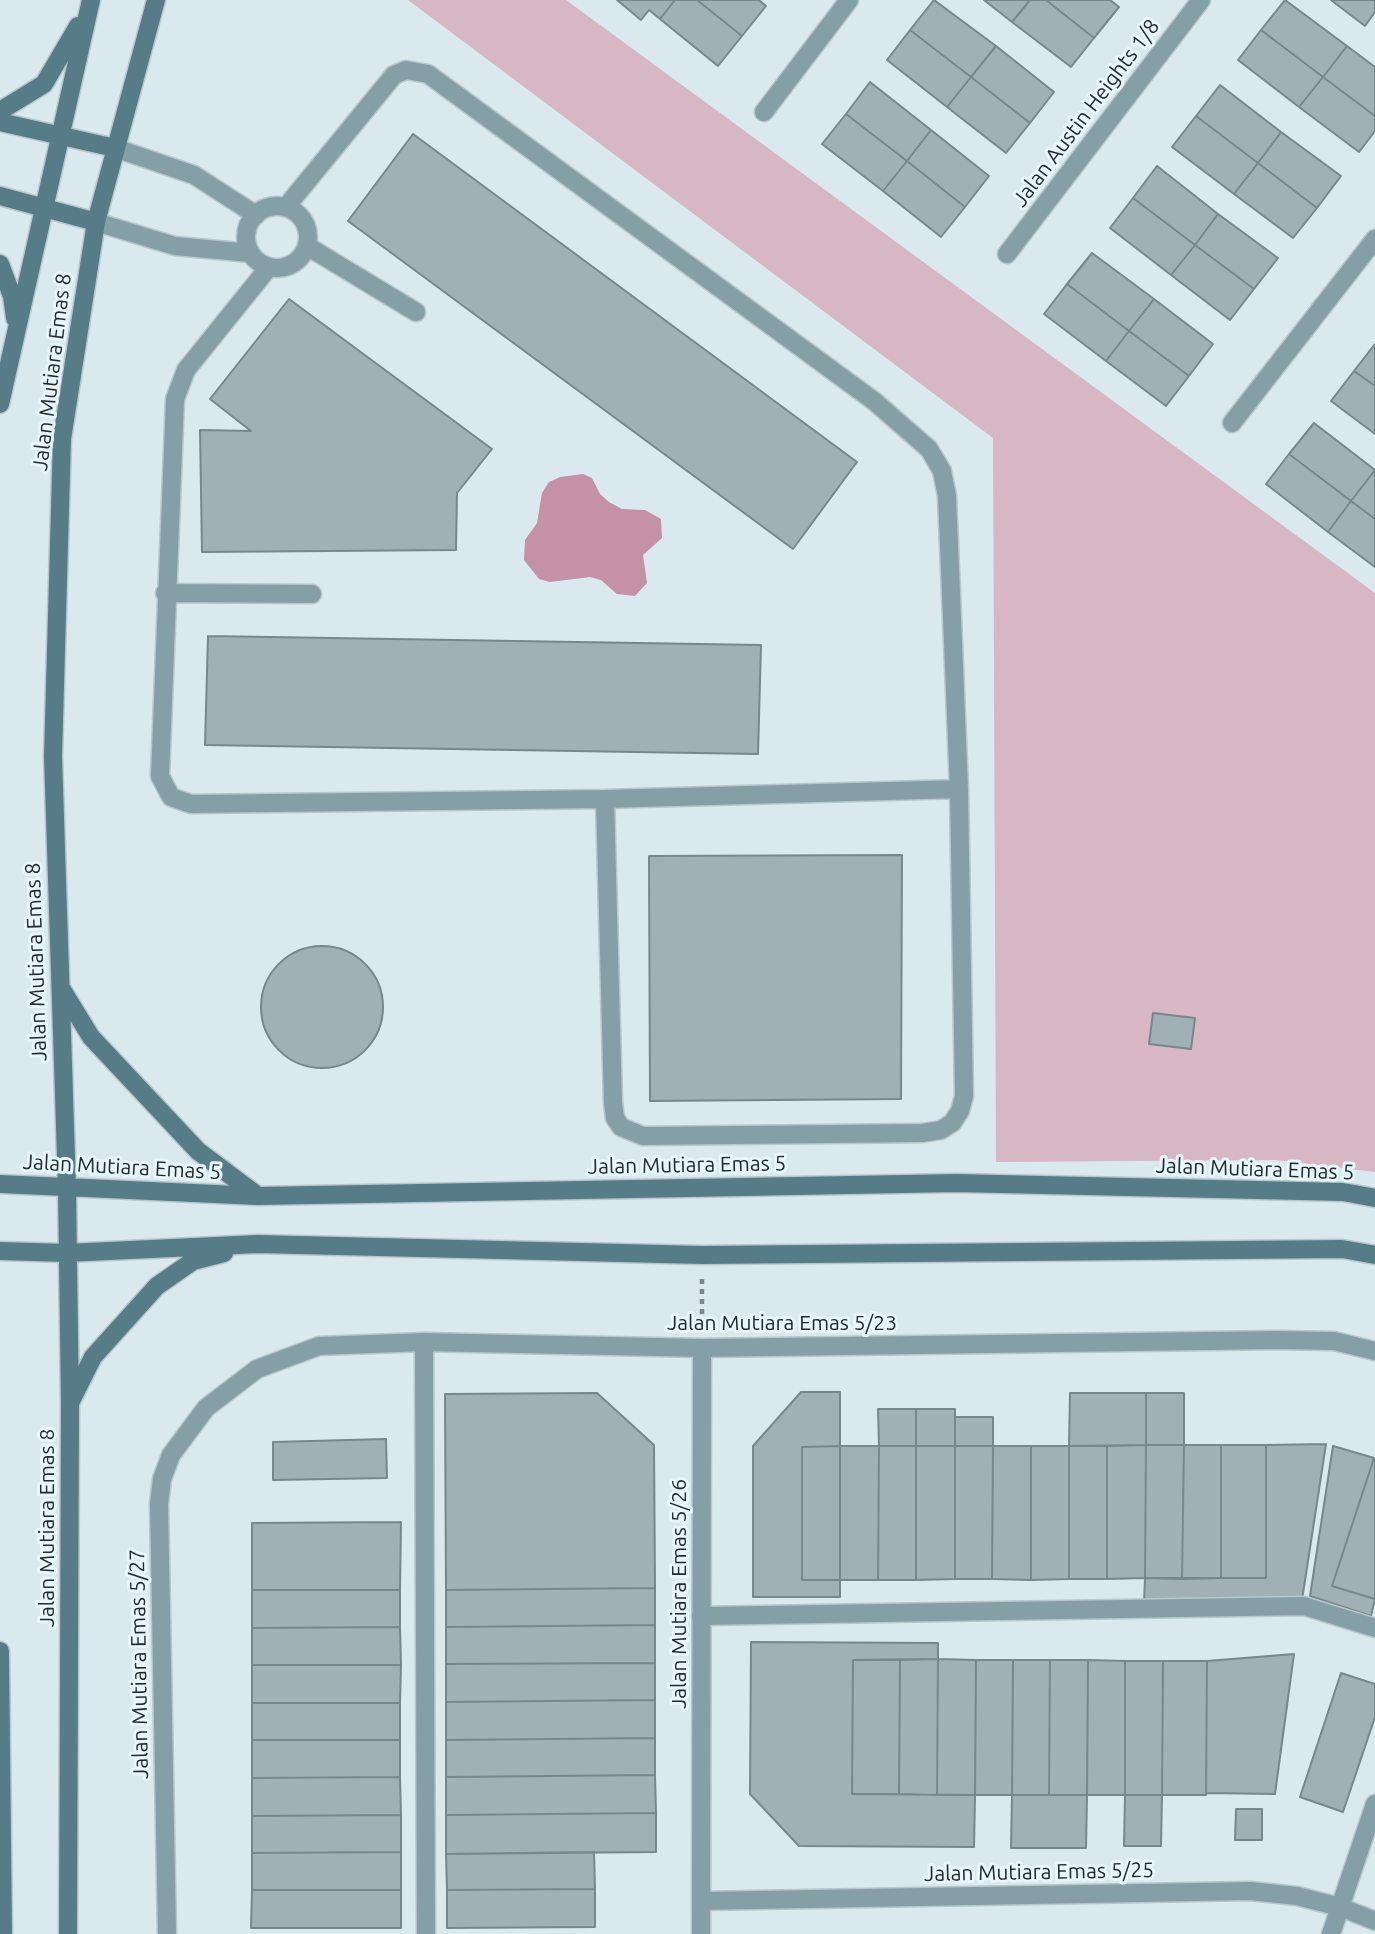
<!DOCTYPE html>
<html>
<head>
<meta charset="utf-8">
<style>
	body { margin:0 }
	canvas { display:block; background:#d9e9ee }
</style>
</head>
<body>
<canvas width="1375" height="1934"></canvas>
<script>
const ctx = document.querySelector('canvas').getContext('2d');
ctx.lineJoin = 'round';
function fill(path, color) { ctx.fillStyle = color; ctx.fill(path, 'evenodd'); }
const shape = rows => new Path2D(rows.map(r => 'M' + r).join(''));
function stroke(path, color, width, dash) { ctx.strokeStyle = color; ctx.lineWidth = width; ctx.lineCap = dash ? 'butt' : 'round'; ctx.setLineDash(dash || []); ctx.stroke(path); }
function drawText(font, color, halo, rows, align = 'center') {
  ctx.font = font + ' Ubuntu,sans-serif'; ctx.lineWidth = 6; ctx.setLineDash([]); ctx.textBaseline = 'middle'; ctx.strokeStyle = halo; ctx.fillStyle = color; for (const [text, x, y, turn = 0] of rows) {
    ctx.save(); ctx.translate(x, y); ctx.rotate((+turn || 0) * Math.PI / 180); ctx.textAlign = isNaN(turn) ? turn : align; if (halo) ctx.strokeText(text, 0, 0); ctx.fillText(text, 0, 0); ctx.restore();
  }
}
const green = shape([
	[408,0,566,0,1375,593,1375,1172,1276,1160,996,1162,993,438]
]);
const forest = shape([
	[583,474,592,478,600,494,609,502,622,509,645,510,661,519,662,538,643,555,647,583,635,596,617,594,601,580,590,577,550,582,539,579,524,560,525,540,537,523,542,493,549,482,560,477]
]);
const building = shape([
	[617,0,675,0,660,19,649,10,641,20,617,0],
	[675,0,697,0,742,36,718,66,660,19,675,0],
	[697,0,759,0,766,6,742,36,697,0],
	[934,0,996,46,971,77,910,30,934,0],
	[984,0,1030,0,1012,22,984,0],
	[1030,0,1046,0,1094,38,1071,67,1012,22,1030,0],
	[1046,0,1110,0,1119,7,1094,38,1046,0],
	[1285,0,1347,46,1323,77,1261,30,1285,0],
	[1331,0,1375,0,1375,12,1365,26,1331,0],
	[910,30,971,77,947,107,887,60,910,30],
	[1261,30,1323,77,1299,107,1238,60,1261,30],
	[996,46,1054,92,1030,123,971,77,996,46],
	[1347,46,1375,67,1375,116,1323,77,1347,46],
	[971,77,1030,123,1006,153,947,107,971,77],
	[1323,77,1375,116,1375,131,1359,152,1299,107,1323,77],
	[870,82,931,130,907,161,846,114,870,82],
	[1220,85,1281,132,1258,163,1196,116,1220,85],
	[846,114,907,161,883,191,822,144,846,114],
	[1196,116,1258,163,1234,194,1172,147,1196,116],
	[931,130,989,176,965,207,907,161,931,130],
	[1281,132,1341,176,1317,208,1258,163,1281,132],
	[413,134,857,462,793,549,348,221,413,134],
	[907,161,965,207,941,237,883,191,907,161],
	[1258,163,1317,208,1293,238,1234,194,1258,163],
	[1157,166,1218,214,1195,245,1133,198,1157,166],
	[1133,198,1195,245,1171,275,1110,228,1133,198],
	[1218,214,1278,258,1254,289,1195,245,1218,214],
	[1195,245,1254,289,1230,320,1171,275,1195,245],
	[1092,253,1154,299,1129,331,1067,284,1092,253],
	[1067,284,1129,331,1106,361,1044,314,1067,284],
	[289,299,492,449,457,493,456,550,202,552,200,430,251,431,210,399,289,299],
	[1154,299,1213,344,1189,376,1129,331,1154,299],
	[1129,331,1189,376,1166,406,1106,361,1129,331],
	[1375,344,1375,386,1354,371,1375,344],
	[1354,371,1375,386,1375,434,1331,401,1354,371],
	[1314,423,1375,470,1351,501,1289,454,1314,423],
	[1289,454,1351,501,1328,532,1266,484,1289,454],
	[1375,470,1375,519,1351,501,1375,470],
	[1351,501,1375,519,1375,567,1328,532,1351,501],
	[208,636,761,645,758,754,205,745,208,636],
	[902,855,901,1099,650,1101,649,856,902,855],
	'261 1007a61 61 0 1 1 122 0a61 61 0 1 1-122 0Z',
	[1153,1013,1195,1018,1191,1049,1149,1044,1153,1013],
	[801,1392,840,1392,840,1446,802,1447,802,1580,840,1580,840,1597,753,1597,753,1446,801,1392],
	[597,1393,654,1445,655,1588,446,1590,445,1394,597,1393],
	[1070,1393,1146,1393,1146,1445,1069,1446,1070,1393],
	[1146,1393,1184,1393,1184,1445,1146,1445,1146,1393],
	[878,1409,916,1409,916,1446,879,1446,878,1409],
	[916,1409,955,1409,955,1446,916,1446,916,1409],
	[955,1417,993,1417,993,1446,955,1446,955,1417],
	[386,1439,387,1478,273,1480,273,1442,386,1439],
	[1326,1444,1302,1600,1144,1602,1145,1578,1266,1578,1266,1445,1326,1444],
	[1146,1445,1184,1445,1182,1579,1145,1578,1146,1445],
	[1146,1445,1145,1578,1107,1579,1107,1446,1146,1445],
	[1184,1445,1221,1445,1221,1578,1182,1579,1184,1445],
	[1221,1445,1266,1445,1266,1578,1221,1578,1221,1445],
	[840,1446,879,1446,878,1580,840,1580,840,1446],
	[840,1446,840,1580,802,1580,802,1447,840,1446],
	[879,1446,916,1446,916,1580,878,1580,879,1446],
	[916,1446,955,1446,955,1579,916,1580,916,1446],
	[955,1446,993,1446,992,1579,955,1579,955,1446],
	[993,1446,1031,1446,1031,1580,992,1579,993,1446],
	[1031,1446,1069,1446,1069,1579,1031,1580,1031,1446],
	[1069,1446,1107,1446,1107,1579,1069,1579,1069,1446],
	[1333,1446,1374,1458,1332,1586,1375,1599,1371,1616,1310,1596,1333,1446],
	[1374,1458,1375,1459,1375,1599,1332,1586,1374,1458],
	[401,1522,400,1590,252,1590,252,1523,401,1522],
	[655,1588,655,1625,446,1627,446,1590,655,1588],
	[252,1590,400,1590,400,1627,252,1628,252,1590],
	[655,1625,655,1663,446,1664,446,1627,655,1625],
	[400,1627,401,1665,252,1665,252,1628,400,1627],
	[751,1642,938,1643,938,1659,853,1660,852,1794,975,1795,974,1847,799,1846,750,1794,751,1642],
	[1294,1654,1275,1794,1206,1793,1207,1661,1294,1654],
	[938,1659,937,1795,899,1794,900,1660,938,1659],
	[938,1659,976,1660,975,1795,937,1795,938,1659],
	[853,1660,900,1660,899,1794,852,1794,853,1660],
	[976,1660,1013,1660,1012,1795,975,1795,976,1660],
	[1013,1660,1050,1660,1049,1795,1012,1795,1013,1660],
	[1050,1660,1088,1660,1087,1795,1049,1795,1050,1660],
	[1088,1660,1125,1661,1125,1795,1087,1795,1088,1660],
	[1125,1661,1163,1661,1162,1795,1125,1795,1125,1661],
	[1163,1661,1207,1661,1206,1795,1162,1795,1163,1661],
	[655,1663,655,1700,446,1702,446,1664,655,1663],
	[252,1665,401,1665,400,1703,252,1703,252,1665],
	[1341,1673,1375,1684,1375,1717,1343,1812,1300,1797,1341,1673],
	[655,1700,655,1738,446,1740,446,1702,655,1700],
	[252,1703,400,1703,400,1740,252,1740,252,1703],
	[655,1738,655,1775,446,1777,446,1740,655,1738],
	[252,1740,400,1740,400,1777,252,1778,252,1740],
	[655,1775,656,1813,446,1815,446,1777,655,1775],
	[400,1777,401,1815,252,1816,252,1778,400,1777],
	[1012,1795,1087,1795,1086,1848,1011,1848,1012,1795],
	[1125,1795,1162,1795,1161,1846,1124,1846,1125,1795],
	[1236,1809,1262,1809,1262,1840,1235,1840,1236,1809],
	[656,1813,656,1852,446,1854,446,1815,656,1813],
	[401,1815,401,1852,252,1853,252,1816,401,1815],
	[401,1852,401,1890,252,1890,252,1853,401,1852],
	[594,1852,595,1889,447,1890,446,1854,594,1852],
	[595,1889,595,1927,447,1928,447,1890,595,1889],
	[252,1890,401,1890,401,1928,251,1928,252,1890]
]);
const path = shape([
	[702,1279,702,1323]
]);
const lane = shape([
	[115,148,194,175,256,215],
	'246 237a31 31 0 1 1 62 0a31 31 0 1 1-62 0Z',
	[286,207,394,75,406,70,428,74,874,401,929,449,942,471,947,496,959,789,964,1096,960,1111,952,1123,941,1130,922,1133,643,1136,621,1127,615,1118,613,1103,605,799],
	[96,222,175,246,250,253],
	[307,246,416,312],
	[269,267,186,370,175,399,160,776,171,797,191,804,605,799,959,789],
	[165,593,312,594],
	[424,1342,426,1934],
	[701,1616,1304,1606,1375,1628],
	[1331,1934,1375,1804]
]);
const street = shape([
	[764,112,849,0],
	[1007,254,1201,0],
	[1232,423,1375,239],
	[701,1901,1250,1891,1297,1896,1340,1907,1375,1921],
	[167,1934,159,1504,162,1479,171,1455,206,1408,257,1369,319,1346,424,1342,702,1348,1277,1340,1334,1341,1375,1351],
	[701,1934,702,1348]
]);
const secondary = shape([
	[0,111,44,84,78,26],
	[0,122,115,148],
	[0,196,96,222],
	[0,264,12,296,15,318],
	[0,404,91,0],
	[61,988,91,1037,198,1151,258,1196],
	[0,1184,258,1196,957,1183,1343,1192,1375,1198],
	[0,1251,66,1253,258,1244,702,1255,1342,1249,1375,1255],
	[71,1401,93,1357,157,1286,193,1261,224,1253],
	[0,1651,3,1934],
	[68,1934,70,1404,67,1187,53,756,62,439,96,222,156,0]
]);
const streetNames = [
	["Jalan Austin Heights 1/8",1086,113,-53],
	["Jalan Mutiara Emas 8",52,372,-83],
	["Jalan Mutiara Emas 8",36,962,-92],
	["Jalan Mutiara Emas 5",687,1165,-1],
	["Jalan Mutiara Emas 5",122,1167,3],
	["Jalan Mutiara Emas 5",1255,1169,2],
	["Jalan Mutiara Emas 5/23",782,1323],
	["Jalan Mutiara Emas 8",47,1528,-90],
	["Jalan Mutiara Emas 5/26",679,1594,-90],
	["Jalan Mutiara Emas 5/27",139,1664,-91],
	["Jalan Mutiara Emas 5/25",1039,1872,-1]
];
fill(green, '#d8b7c5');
fill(forest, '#c491a7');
fill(building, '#a1b0b5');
stroke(building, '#78878b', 2);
stroke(lane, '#b8c7cb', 21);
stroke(street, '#b8c7cb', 21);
stroke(secondary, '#b8c7cb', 21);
stroke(path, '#7d888c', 4.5, [5, 5]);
stroke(lane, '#859fa7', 18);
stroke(street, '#859fa7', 18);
stroke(secondary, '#567c88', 18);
drawText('21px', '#242a2c', '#e6f6fb', streetNames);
</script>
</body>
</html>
